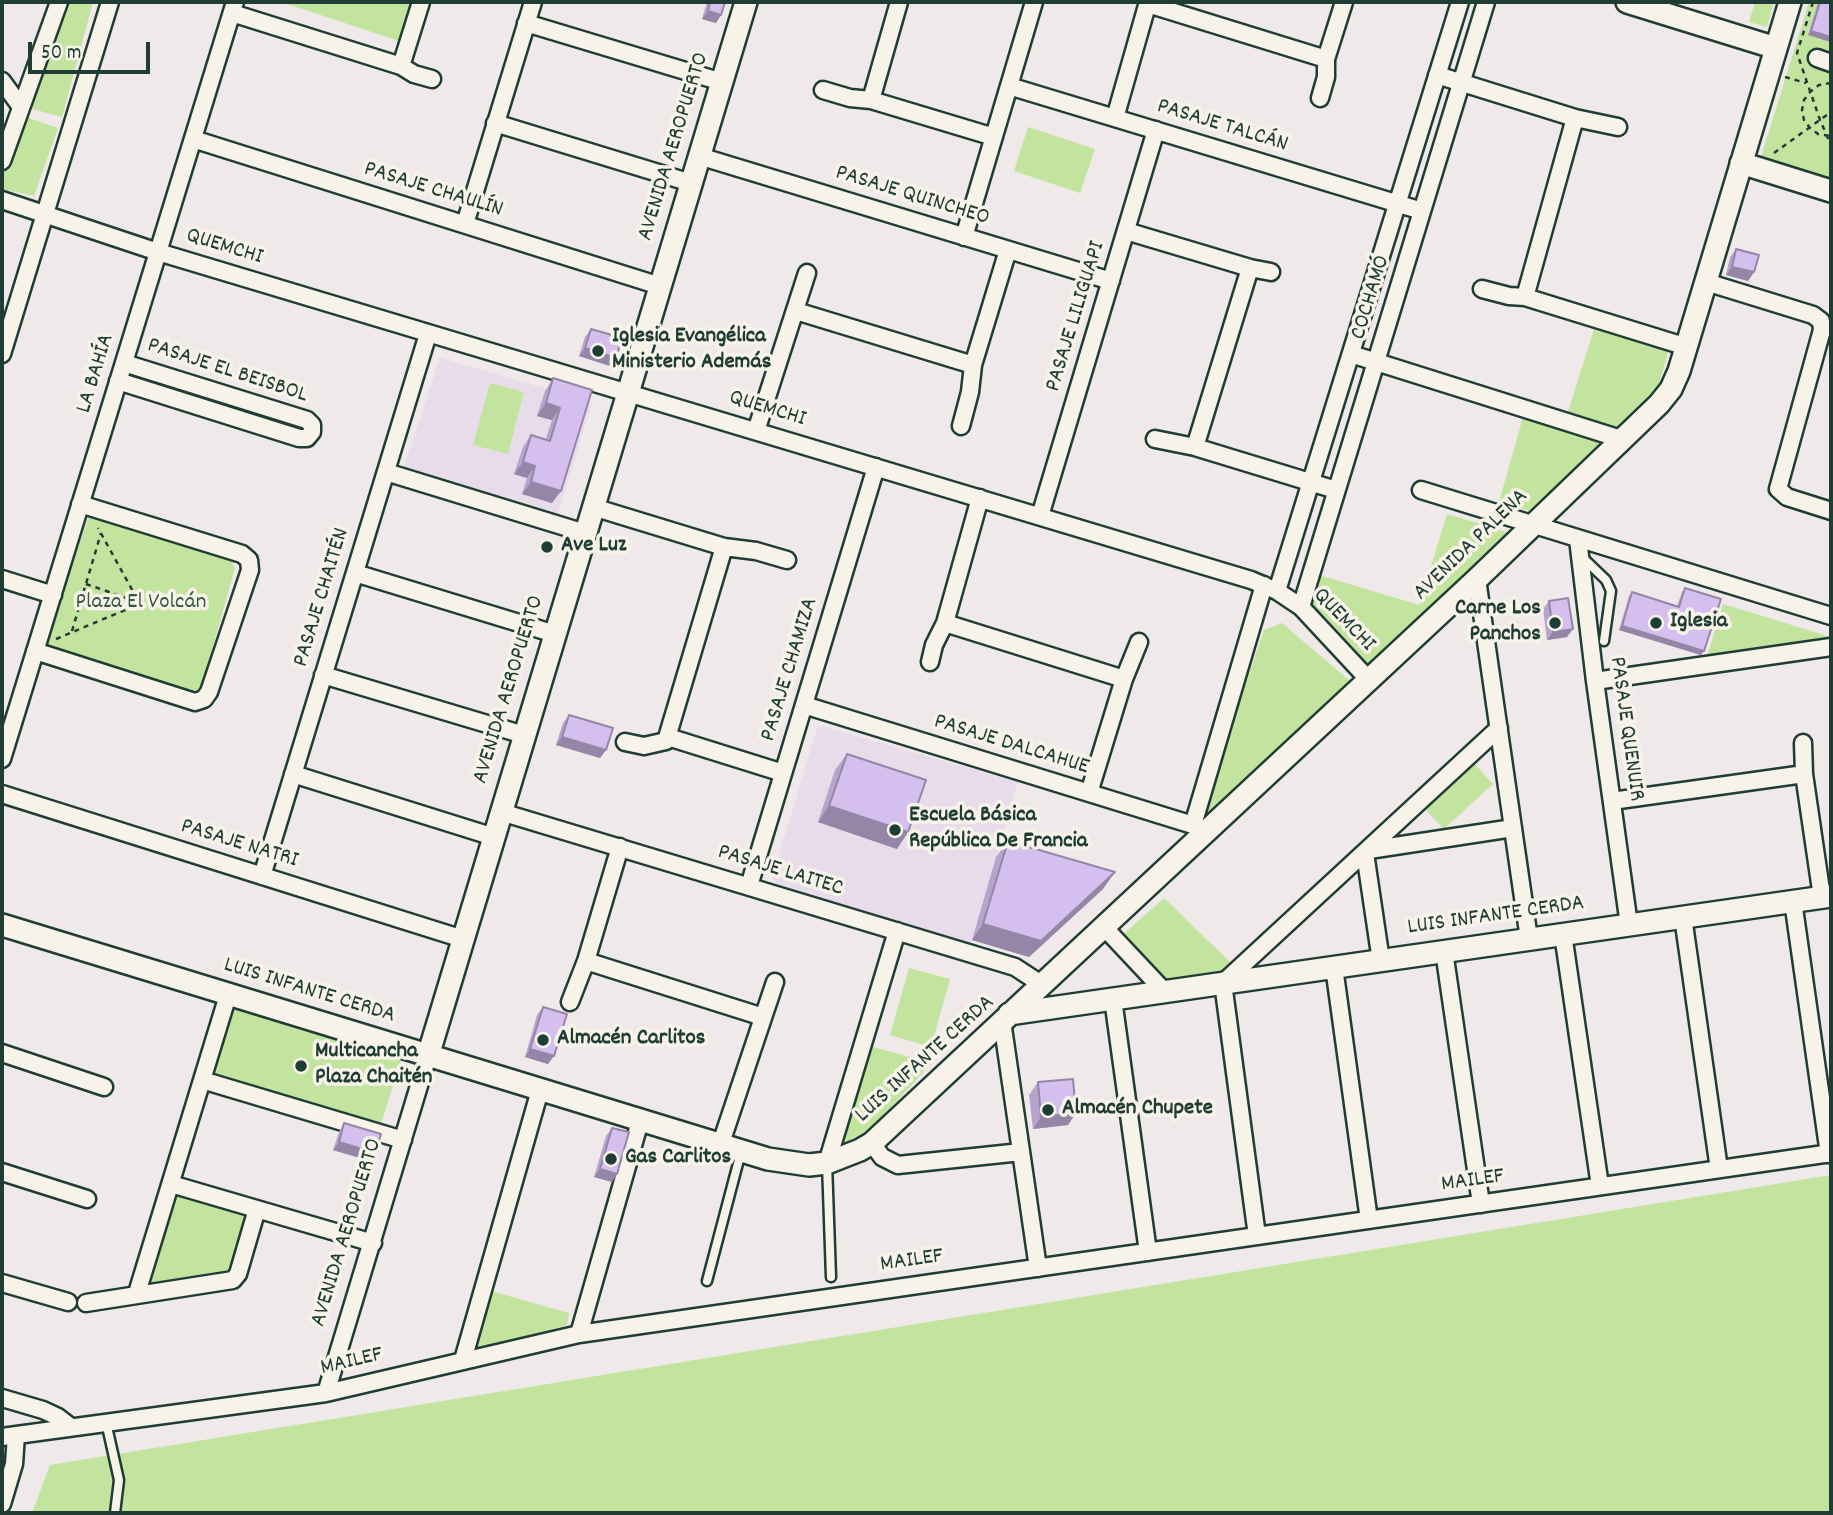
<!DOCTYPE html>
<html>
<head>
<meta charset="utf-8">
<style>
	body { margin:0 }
	#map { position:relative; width:1833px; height:1515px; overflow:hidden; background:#f0e9e9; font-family:Dekko,sans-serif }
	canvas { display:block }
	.frame { position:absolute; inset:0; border:4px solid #1f3d34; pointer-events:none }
	.scale { position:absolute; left:28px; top:42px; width:122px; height:32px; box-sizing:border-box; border:4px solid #1f3d34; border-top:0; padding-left:9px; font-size:21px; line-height:24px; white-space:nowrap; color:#1f3d34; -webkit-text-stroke:5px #f7f3e8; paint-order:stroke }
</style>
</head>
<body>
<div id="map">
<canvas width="1833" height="1515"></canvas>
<div class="frame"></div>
<div class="scale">50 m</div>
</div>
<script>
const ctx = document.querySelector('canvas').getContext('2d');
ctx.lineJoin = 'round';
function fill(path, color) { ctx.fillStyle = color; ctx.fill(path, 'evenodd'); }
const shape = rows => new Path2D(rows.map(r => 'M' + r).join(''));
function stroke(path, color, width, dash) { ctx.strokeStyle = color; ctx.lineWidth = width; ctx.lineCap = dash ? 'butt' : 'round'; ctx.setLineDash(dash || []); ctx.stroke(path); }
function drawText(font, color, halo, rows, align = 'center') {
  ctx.font = font + ' Dekko,sans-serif'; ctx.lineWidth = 7; ctx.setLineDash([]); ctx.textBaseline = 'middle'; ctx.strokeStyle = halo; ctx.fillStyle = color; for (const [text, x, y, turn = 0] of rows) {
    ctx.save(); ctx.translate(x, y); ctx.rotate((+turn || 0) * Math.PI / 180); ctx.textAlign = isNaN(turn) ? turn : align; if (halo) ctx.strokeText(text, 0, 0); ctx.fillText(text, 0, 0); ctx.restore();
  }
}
const built = shape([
	[440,358,592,402,557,516,403,470],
	[818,725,1018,782,970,946,780,887,772,878]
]);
const green = shape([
	[62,2,93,2,62,117,25,107],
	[281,2,411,2,399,41],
	[1755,2,1774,2,1767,27,1749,22],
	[1809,2,1831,2,1831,179,1761,157],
	[23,116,58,128,34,196,2,189,2,176],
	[1028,127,1095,149,1080,193,1014,171],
	[1594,329,1668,352,1658,388,1613,430,1567,415],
	[138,372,302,422,299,433,135,383],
	[490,383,524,392,508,454,473,445],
	[1523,417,1603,444,1530,511,1499,502],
	[90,513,229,556,235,568,201,689,190,691,43,652],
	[1447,514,1513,534,1368,666,1310,603,1319,575,1419,605],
	[1723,604,1831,637,1831,642,1706,660],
	[1282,623,1351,682,1209,812,1203,808,1264,630],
	[1470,759,1493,784,1444,829,1421,805],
	[1164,898,1232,964,1218,973,1164,984,1120,937],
	[909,968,950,979,931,1047,890,1035],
	[232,1007,401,1061,380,1127,211,1079],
	[873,1047,932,1063,873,1127,835,1148],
	[1831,1175,1831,1513,32,1513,50,1465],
	[180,1190,253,1212,232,1272,154,1285,150,1278],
	[491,1291,569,1313,567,1325,471,1351]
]);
const path = shape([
	[1813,2,1797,53,1820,120,1831,145],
	[1785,77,1806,83],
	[1831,83,1819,85,1810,92,1804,100,1802,110,1804,120,1810,128,1818,134,1831,136],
	[1774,153,1831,112],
	[86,584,135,601],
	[72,631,101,533],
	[56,639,125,610,135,601,135,595,98,528]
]);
const service = shape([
	[1582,557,1606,580,1611,591,1604,641],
	[827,1163,831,1277],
	[707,1281,741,1152],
	[106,1422,119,1480,115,1513]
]);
const minor = shape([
	[1148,4,1326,59],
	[232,13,401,66,414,74,432,79],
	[526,23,722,82],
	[1817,58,1831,63],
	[401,66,421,2],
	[1437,75,1575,118,1618,127],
	[2,81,21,107],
	[1009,86,1422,211],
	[823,90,850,98,871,100,994,137],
	[1320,98,1326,77,1326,59,1344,2],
	[871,100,899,2],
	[1115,118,1148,2],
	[495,123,691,183],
	[193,139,660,286],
	[699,156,1111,281],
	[2,161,59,2],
	[2,200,158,252,1251,580,1277,591,1301,607,1368,679],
	[465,224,533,2],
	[1126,231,1250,268,1271,272],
	[964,237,1034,2],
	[1706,282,1813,315,1821,321,1822,330,1778,489,1787,497,1831,511],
	[1482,289,1509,296,1525,297,1687,347],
	[1525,297,1575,118],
	[796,311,973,365],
	[2,354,110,2],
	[1351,354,1624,440],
	[118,381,299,438,307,438,312,432,312,425,307,420,124,363],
	[961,426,970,392,973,365,1008,250],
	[756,431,807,273],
	[1155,439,1195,447,1336,490],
	[1195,447,1250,268],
	[386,472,585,533],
	[1421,490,1831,616],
	[593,507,724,547,756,551,787,560],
	[1040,516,1156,130],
	[1578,539,1595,681,1629,925],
	[355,573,555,634],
	[2,579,53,595],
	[1477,579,1529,939],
	[1277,591,1460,2],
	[1301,607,1486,2],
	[945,623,1124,679],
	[35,651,195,702,204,699,209,692,250,570,249,560,242,554,80,504],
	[930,662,934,645,945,623,980,498],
	[323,675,524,735],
	[1595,681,1831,647],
	[804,705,1193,825,1203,834],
	[668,737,783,773],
	[625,742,644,746,666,741,724,547],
	[1803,743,1804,774,1822,897],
	[2,759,235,2],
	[293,774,494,837],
	[1089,793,1124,679,1139,642],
	[2,794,463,939],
	[1612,801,1804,774],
	[501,812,1015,967,1041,984],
	[1193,825,1264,585],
	[1369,850,1513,828],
	[1365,853,1381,961],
	[262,876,428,334],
	[749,886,876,467],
	[1793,901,1829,1154],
	[1683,917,1719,1169],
	[1103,926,1165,992],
	[1563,934,1600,1186],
	[1444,951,1481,1204],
	[586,961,763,1017],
	[1334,967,1369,1220],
	[1113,999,1148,1252],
	[570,1002,586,961,620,847],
	[1002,1021,1038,1268],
	[2,1053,104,1087],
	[202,1080,403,1140],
	[872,1143,882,1157,898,1165,1021,1152],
	[720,1146,775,982],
	[827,1163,897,931],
	[2,1172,87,1199],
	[171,1184,373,1243],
	[1257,1236,1223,983,1499,728],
	[2,1283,68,1302],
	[137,1293,228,995],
	[86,1303,233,1280,238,1274,257,1209],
	[579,1334,640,1121],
	[463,1360,540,1090],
	[326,1393,428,1056],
	[2,1398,43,1410,58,1417,71,1427],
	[2,1437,326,1393,579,1334,1831,1153],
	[2,1504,14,1464,16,1435]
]);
const tertiary = shape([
	[1627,2,1776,48],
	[1741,163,1831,191],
	[2,925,768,1159,809,1165,827,1163,860,1150,872,1143,1477,579,1659,404,1671,389,1679,371,1790,2],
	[1009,1014,1831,896],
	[428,1056,746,2]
]);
const wall = shape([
	[707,2,725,2,716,23,702,19],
	[1818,2,1831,2,1831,42,1808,35],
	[1736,249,1754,272,1748,281,1726,275,1730,257],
	[591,329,616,358,610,366,579,356,585,337],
	[553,378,592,390,552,503,522,494,527,478,514,474,523,447,531,435,546,439,552,420,537,416,545,391],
	[1685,588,1701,655,1619,630,1629,596,1632,592,1677,606,1682,592],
	[1549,601,1567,637,1547,640,1543,609],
	[569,715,606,750,600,758,556,745,563,723],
	[847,754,908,832,897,849,818,822,835,770],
	[1008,841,1103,889,1029,957,972,940,996,857],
	[543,1007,548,1064,525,1057,537,1015],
	[1038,1082,1076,1113,1068,1125,1033,1129,1029,1095],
	[344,1123,370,1161,333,1150,339,1132],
	[612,1128,617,1174,612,1182,594,1177,606,1136]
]);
const shadedWall = shape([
	[708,11,721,15,716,23,702,19],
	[1811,31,1831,37,1831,42,1808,35],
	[1732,267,1754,272,1748,281,1726,275],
	[585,348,616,358,610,366,579,356],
	[546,403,560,408,552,420,537,416],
	[523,462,535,466,527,478,514,474],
	[531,482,561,491,552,503,522,494],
	[1622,626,1704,651,1701,655,1619,630],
	[1573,629,1567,637,1547,640,1553,632],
	[562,737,606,750,600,758,556,745],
	[829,806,908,832,897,849,818,822],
	[1115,872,1103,889,1029,957,972,940,983,924],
	[530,1049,554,1056,548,1064,525,1057],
	[1076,1113,1068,1125,1033,1129,1041,1117],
	[339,1142,375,1153,370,1161,333,1150],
	[600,1169,617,1174,612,1182,594,1177]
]);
const building = shape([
	[710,2,725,2,721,15,708,11,710,2],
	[1820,2,1831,2,1831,37,1811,31,1820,2],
	[1736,249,1759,255,1754,272,1732,267,1736,249],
	[591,329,622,338,616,358,585,348,591,329],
	[553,378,592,390,561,491,531,482,535,466,523,462,531,435,550,441,560,408,546,403,553,378],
	[1685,588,1721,599,1704,651,1622,626,1632,592,1679,607,1685,588],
	[1568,598,1573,629,1553,632,1549,601,1568,598],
	[569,715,613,728,606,750,562,737,569,715],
	[847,754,926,780,908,832,829,806,847,754],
	[1008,841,1115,872,1041,941,983,924,1008,841],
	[543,1007,567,1014,554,1056,530,1049,543,1007],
	[1073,1079,1076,1113,1041,1117,1038,1082,1073,1079],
	[344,1123,381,1134,375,1153,339,1142,344,1123],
	[612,1128,629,1132,617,1174,600,1169,612,1128]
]);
const markers = [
	[598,351,7,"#1f3d34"],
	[547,547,7,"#1f3d34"],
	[1555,623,7,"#1f3d34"],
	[1656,623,7,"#1f3d34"],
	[895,830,7,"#1f3d34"],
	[543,1040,7,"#1f3d34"],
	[301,1066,7,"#1f3d34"],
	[1048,1110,7,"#1f3d34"],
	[611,1159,7,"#1f3d34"]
];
const streetNames = [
	["PASAJE TALCÁN",1222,127,17],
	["AVENIDA AEROPUERTO",675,147,-73],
	["PASAJE CHAULÍN",433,191,17],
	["PASAJE QUINCHEO",912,197,17],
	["QUEMCHI",224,248,17],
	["COCHAMÓ",1372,298,-73],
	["PASAJE LILIGUAPI",1077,317,-73],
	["PASAJE EL BEISBOL",227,372,18],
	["LA BAHÍA",97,374,-73],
	["QUEMCHI",767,410,17],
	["AVENIDA PALENA",1472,546,-44],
	["PASAJE CHAITÉN",323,598,-73],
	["QUEMCHI",1343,621,46],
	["PASAJE CHAMIZA",791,670,-73],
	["AVENIDA AEROPUERTO",510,690,-73],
	["PASAJE QUENUIR",1625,729,82],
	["PASAJE DALCAHUE",1011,746,17],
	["PASAJE NATRI",239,845,17],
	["PASAJE LAITEC",780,872,17],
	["LUIS INFANTE CERDA",1496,917,-8],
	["LUIS INFANTE CERDA",309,992,17],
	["LUIS INFANTE CERDA",926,1060,-42],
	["MAILEF",1473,1182,-8],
	["AVENIDA AEROPUERTO",348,1233,-73],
	["MAILEF",912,1262,-8],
	["MAILEF",352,1363,-13]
];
const poiNames = [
	["Iglesia Evangélica",612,338],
	["Ministerio Además",612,364],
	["Ave Luz",561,547],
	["Carne Los",1541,610,"right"],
	["Panchos",1541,636,"right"],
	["Iglesia",1670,623],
	["Escuela Básica",909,817],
	["República De Francia",909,843],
	["Almacén Carlitos",557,1040],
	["Multicancha",315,1053],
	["Plaza Chaitén",315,1079],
	["Almacén Chupete",1062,1110],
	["Gas Carlitos",625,1159]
];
const parkNames = [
	["Plaza El Volcán",141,604]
];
fill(built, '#e8dcea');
fill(green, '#c2e49e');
stroke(service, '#1f3d34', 13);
stroke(minor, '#1f3d34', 21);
stroke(tertiary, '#1f3d34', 26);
stroke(path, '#1f3d34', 2.5, [5, 5]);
stroke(service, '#f7f3e8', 8);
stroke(minor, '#f7f3e8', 16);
stroke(tertiary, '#f7f3e8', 21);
fill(wall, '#b7a4cd');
fill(shadedWall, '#9586a7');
fill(building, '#d5bfee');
stroke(building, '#9586a7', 2);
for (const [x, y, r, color] of markers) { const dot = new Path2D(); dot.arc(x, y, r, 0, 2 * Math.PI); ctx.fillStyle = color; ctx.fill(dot); stroke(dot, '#f7f3e8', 2.5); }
drawText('23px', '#1f3d34', '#f7f3e8', streetNames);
drawText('bold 23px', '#1f3d34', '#f7f3e8', poiNames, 'left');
drawText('23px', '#375644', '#f7f3e8', parkNames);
</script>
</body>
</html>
